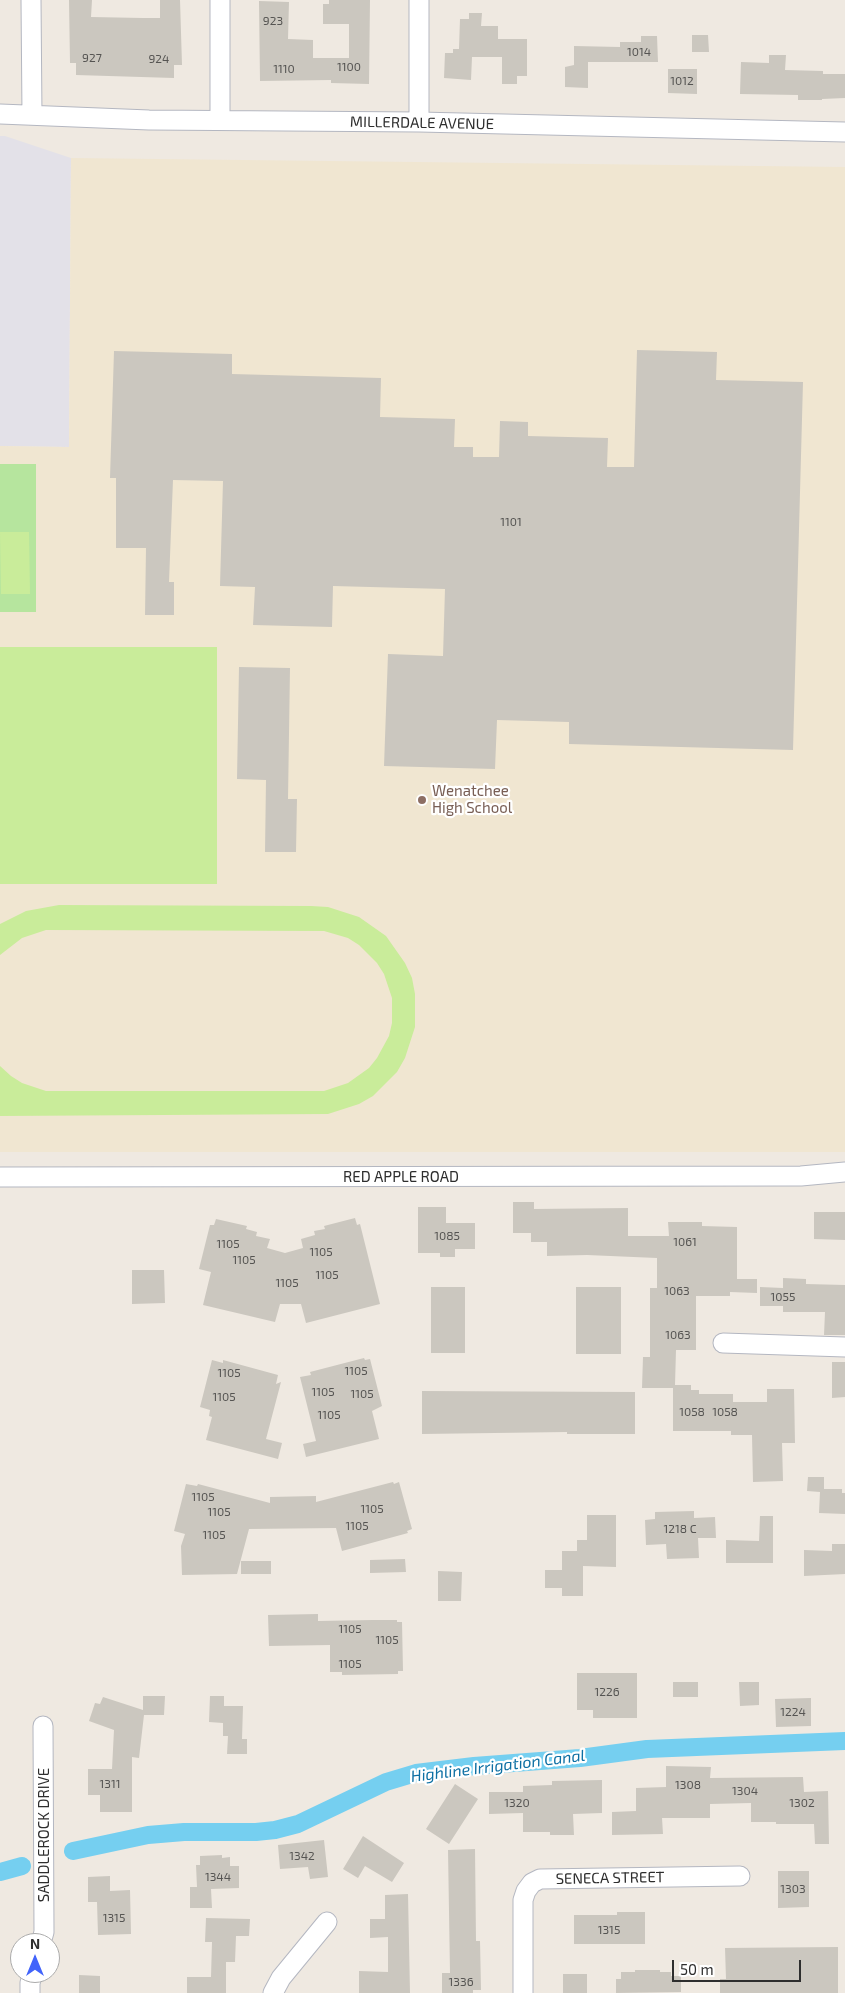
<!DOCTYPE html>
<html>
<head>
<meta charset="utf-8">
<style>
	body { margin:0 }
	#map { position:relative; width:845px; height:1993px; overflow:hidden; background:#efe9e1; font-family:"Exo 2",sans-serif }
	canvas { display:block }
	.north { position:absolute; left:10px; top:1933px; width:50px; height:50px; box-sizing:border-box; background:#fff; border:1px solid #ababab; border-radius:50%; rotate:0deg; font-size:14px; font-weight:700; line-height:20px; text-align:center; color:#2e2e2e }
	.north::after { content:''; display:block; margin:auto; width:18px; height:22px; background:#4264fb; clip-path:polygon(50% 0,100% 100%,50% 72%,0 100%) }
	.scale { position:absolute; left:672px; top:1960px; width:129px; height:22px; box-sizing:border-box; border:2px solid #2e2e2e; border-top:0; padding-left:6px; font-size:15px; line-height:18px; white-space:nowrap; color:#2e2e2e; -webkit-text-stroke:4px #fff; paint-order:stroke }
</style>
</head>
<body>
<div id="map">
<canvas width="845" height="1993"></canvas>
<div class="north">N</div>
<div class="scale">50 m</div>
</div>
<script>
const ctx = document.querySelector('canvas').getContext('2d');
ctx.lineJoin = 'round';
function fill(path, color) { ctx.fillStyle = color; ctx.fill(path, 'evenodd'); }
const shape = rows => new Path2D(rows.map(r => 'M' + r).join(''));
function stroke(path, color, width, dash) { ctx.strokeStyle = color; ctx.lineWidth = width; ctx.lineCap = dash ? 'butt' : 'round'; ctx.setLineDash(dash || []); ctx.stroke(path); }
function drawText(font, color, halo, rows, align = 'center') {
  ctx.font = font + ' "Exo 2",sans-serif'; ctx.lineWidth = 4.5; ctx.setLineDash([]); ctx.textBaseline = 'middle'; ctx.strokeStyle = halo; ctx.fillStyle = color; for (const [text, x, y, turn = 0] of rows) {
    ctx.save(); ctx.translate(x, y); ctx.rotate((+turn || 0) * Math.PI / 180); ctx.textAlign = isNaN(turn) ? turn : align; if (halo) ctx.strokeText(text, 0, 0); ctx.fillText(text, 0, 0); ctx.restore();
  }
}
const industrial = shape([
	[0,136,5,136,71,158,69,447,0,446]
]);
const education = shape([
	[71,158,845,167,845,1152,0,1152,0,446,69,447]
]);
const green = shape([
	[0,464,36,464,36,612,0,612]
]);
const pitch = shape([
	[0,532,29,532,30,594,1,594],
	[0,647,217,647,217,884,0,884],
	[59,905,311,906,328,907,359,917,386,936,405,963,412,978,415,994,415,1027,405,1058,397,1072,373,1096,359,1104,328,1114,0,1116,0,1066,11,1076,22,1083,46,1091,324,1091,348,1083,369,1068,377,1058,389,1036,392,1023,392,998,384,974,377,963,359,945,348,938,324,931,46,930,22,938,0,955,0,924,26,911]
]);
const canal = shape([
	[73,1851,148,1835,184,1832,256,1832,275,1830,298,1824,386,1782,416,1773,474,1766,580,1758,647,1749,845,1741],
	[0,1872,22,1866]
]);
const building = shape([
	[69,0,92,0,91,17,143,18,160,18,160,0,180,0,182,65,174,65,174,78,76,75,76,63,70,63],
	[329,0,370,0,369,84,331,83,331,80,260,81,259,1,289,2,288,39,313,40,313,58,349,58,349,24,323,24,323,4,329,4],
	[469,13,482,13,481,26,498,26,498,39,527,39,527,76,517,76,517,84,502,84,502,57,472,57,471,80,444,78,445,53,453,53,453,49,459,49,460,19,469,19],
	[692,35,708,35,709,52,692,52],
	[641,36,657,36,658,62,588,62,588,88,565,87,565,67,574,65,574,46,620,47,620,42,641,42],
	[769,55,786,55,785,70,823,71,823,74,845,74,845,98,822,99,822,100,798,100,798,95,740,94,741,62,769,63],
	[668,69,697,69,697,94,668,93],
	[637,350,717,352,716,380,803,382,793,750,569,744,569,722,497,720,495,769,384,766,388,654,443,656,445,589,333,586,332,627,253,625,255,587,220,586,223,481,173,480,169,582,174,582,174,615,145,615,146,548,116,548,116,478,110,478,114,351,232,354,232,374,381,378,380,417,455,419,454,447,473,447,473,457,499,457,500,421,528,422,528,436,608,438,607,467,634,467],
	[239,667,290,668,288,799,297,799,296,852,265,852,266,780,237,779],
	[513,1202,534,1202,534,1209,628,1208,628,1236,669,1236,668,1222,702,1222,702,1226,737,1227,737,1279,757,1279,757,1293,730,1292,730,1296,696,1296,696,1350,676,1350,675,1385,691,1385,691,1390,699,1390,699,1394,733,1394,733,1402,767,1402,767,1389,794,1389,795,1443,782,1443,783,1481,753,1482,752,1435,731,1435,731,1431,673,1431,673,1388,642,1388,643,1357,650,1357,650,1288,657,1288,657,1258,587,1255,547,1256,547,1242,531,1242,531,1233,513,1233],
	[418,1207,446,1207,446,1223,475,1223,475,1249,455,1249,455,1257,440,1257,440,1253,418,1253],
	[814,1212,845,1212,845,1240,814,1239],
	[355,1218,357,1225,360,1224,380,1304,306,1323,301,1304,280,1304,275,1322,203,1305,211,1272,199,1269,210,1225,214,1225,216,1219,247,1226,246,1229,257,1232,256,1236,270,1239,267,1248,285,1253,303,1248,301,1239,315,1235,314,1231,325,1229,324,1226],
	[132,1270,164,1270,165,1303,132,1304],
	[783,1278,806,1279,806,1284,845,1285,845,1335,824,1335,825,1312,783,1312,783,1306,760,1306,760,1287,783,1288],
	[431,1287,465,1287,465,1353,431,1353],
	[576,1287,621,1287,621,1354,576,1354],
	[364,1358,365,1360,370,1359,382,1406,372,1411,379,1439,306,1457,303,1444,316,1441,300,1377,311,1375,310,1372],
	[212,1360,223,1363,223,1360,278,1375,276,1384,281,1382,266,1439,282,1443,278,1459,206,1440,212,1417,209,1416,210,1410,200,1407],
	[832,1362,845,1362,845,1397,832,1398],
	[422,1391,635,1392,635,1434,567,1434,567,1432,422,1434],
	[808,1477,824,1477,824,1489,842,1489,842,1493,845,1493,845,1514,819,1513,820,1492,807,1491],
	[393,1482,394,1484,399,1482,412,1529,407,1531,408,1533,342,1551,336,1528,249,1529,237,1574,182,1575,181,1546,185,1534,174,1531,186,1484,197,1486,198,1484,270,1503,270,1497,316,1496,316,1502],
	[694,1511,694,1518,715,1517,716,1538,698,1538,699,1558,667,1559,666,1544,646,1545,645,1520,655,1519,655,1512],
	[587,1515,616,1515,616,1567,583,1566,583,1596,562,1596,562,1588,545,1588,545,1570,562,1570,562,1551,577,1551,577,1540,587,1540],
	[760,1516,773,1516,773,1563,726,1563,726,1540,759,1541],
	[832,1544,845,1544,845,1574,804,1576,804,1550,832,1551],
	[405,1559,406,1572,370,1573,370,1560],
	[241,1561,271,1561,271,1574,241,1574],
	[438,1571,462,1572,461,1601,438,1601],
	[318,1614,318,1621,372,1620,397,1620,397,1622,402,1622,403,1671,398,1671,398,1674,342,1675,342,1672,330,1672,330,1645,269,1646,268,1615],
	[577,1673,637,1673,637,1718,593,1718,593,1710,577,1710],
	[673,1682,698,1682,698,1697,673,1697],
	[739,1682,759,1682,759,1705,740,1706],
	[143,1696,165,1696,164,1715,144,1715,139,1758,132,1757,132,1812,100,1812,100,1795,88,1795,88,1769,112,1769,114,1730,89,1721,95,1703,100,1704,103,1697,143,1710],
	[210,1696,224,1696,224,1706,243,1706,242,1739,247,1739,247,1754,227,1754,228,1736,223,1736,223,1723,209,1722],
	[811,1698,811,1726,776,1727,775,1699],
	[666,1766,711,1767,710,1778,803,1777,804,1792,828,1791,829,1844,815,1844,814,1824,776,1824,776,1822,751,1822,751,1803,710,1804,710,1818,662,1818,663,1834,612,1835,612,1812,636,1811,636,1788,666,1787],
	[602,1780,602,1813,573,1814,574,1835,550,1835,550,1832,523,1832,523,1813,489,1814,489,1792,523,1792,523,1786,552,1785,552,1781],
	[455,1784,478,1799,449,1844,426,1829],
	[363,1836,404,1863,392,1882,365,1866,358,1878,343,1869],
	[324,1840,328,1877,310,1879,308,1867,280,1869,278,1845],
	[475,1849,476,1941,480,1941,481,1990,473,1990,473,1993,442,1993,442,1973,450,1973,448,1850],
	[222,1855,222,1858,230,1857,230,1866,239,1866,239,1888,211,1889,212,1908,190,1908,190,1887,197,1887,196,1865,200,1865,200,1856],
	[778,1871,809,1871,809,1907,778,1908],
	[110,1876,110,1891,130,1890,131,1934,98,1935,97,1902,88,1902,88,1877],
	[408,1894,410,1993,359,1993,359,1971,388,1972,388,1937,370,1938,370,1919,385,1919,385,1895],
	[617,1912,645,1912,645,1944,574,1944,574,1915,617,1915],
	[206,1918,250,1919,249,1936,236,1936,235,1962,226,1962,226,1993,187,1993,187,1977,211,1977,212,1942,205,1942],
	[838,1947,838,1993,720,1993,720,1979,726,1979,725,1948],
	[635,1970,660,1970,660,1972,671,1972,671,1976,681,1976,681,1992,616,1993,616,1979,621,1979,621,1972,635,1972],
	[563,1974,587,1974,587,1993,563,1993],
	[79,1975,100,1976,100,1993,79,1993]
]);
const minor = shape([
	[31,0,32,115],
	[220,0,220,120],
	[419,0,419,122],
	[0,114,149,120,419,122,845,132],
	[0,1177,801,1176,845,1172],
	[723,1343,845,1347],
	[41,1943,44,1932,43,1726],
	[30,1993,30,1983,33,1973],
	[273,1993,281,1978,327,1922],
	[523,1993,523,1900,526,1891,532,1883,540,1879,740,1876]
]);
const markers = [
	[422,800,5,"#8d6e63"]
];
const numberNames = [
	["923",273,21],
	["1014",639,52],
	["927",92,58],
	["924",159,59],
	["1100",349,67],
	["1110",284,69],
	["1012",682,81],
	["1101",511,522],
	["1085",447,1236],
	["1061",685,1242],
	["1105",228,1244],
	["1105",321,1252],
	["1105",244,1260],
	["1105",327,1275],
	["1105",287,1283],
	["1063",677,1291],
	["1055",783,1297],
	["1063",678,1335],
	["1105",356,1371],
	["1105",229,1373],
	["1105",323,1392],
	["1105",362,1394],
	["1105",224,1397],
	["1058",692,1412],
	["1058",725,1412],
	["1105",329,1415],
	["1105",203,1497],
	["1105",372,1509],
	["1105",219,1512],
	["1105",357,1526],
	["1218 C",680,1529],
	["1105",214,1535],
	["1105",350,1629],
	["1105",387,1640],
	["1105",350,1664],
	["1226",607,1692],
	["1224",793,1712],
	["1311",110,1784],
	["1308",688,1785],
	["1304",745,1791],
	["1320",517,1803],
	["1302",802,1803],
	["1342",302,1856],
	["1344",218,1877],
	["1303",793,1889],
	["1315",114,1918],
	["1315",609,1930],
	["1336",461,1982]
];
const streetNames = [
	["MILLERDALE AVENUE",422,123,1],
	["RED APPLE ROAD",401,1177],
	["SADDLEROCK DRIVE",44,1835,-90],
	["SENECA STREET",610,1878,-1]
];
const educationNames = [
	["Wenatchee",432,791],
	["High School",432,808]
];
const waterNames = [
	["Highline Irrigation Canal",498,1766,-7]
];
fill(industrial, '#e3e1e8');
fill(education, '#f0e6d1');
fill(green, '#b6e59e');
fill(pitch, '#c9ec9a');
stroke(canal, '#75cff0', 18);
fill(building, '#cbc7bf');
stroke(minor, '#b4b7c1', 21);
stroke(minor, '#fff', 19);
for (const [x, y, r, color] of markers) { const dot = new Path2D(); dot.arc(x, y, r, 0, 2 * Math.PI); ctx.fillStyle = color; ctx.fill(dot); stroke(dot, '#fff', 2); }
drawText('12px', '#555452', null, numberNames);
drawText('15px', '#2e2e2e', '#fff', streetNames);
drawText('15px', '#785e54', '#fff', educationNames, 'left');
drawText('italic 16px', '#0d6fa3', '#fff', waterNames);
</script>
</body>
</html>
